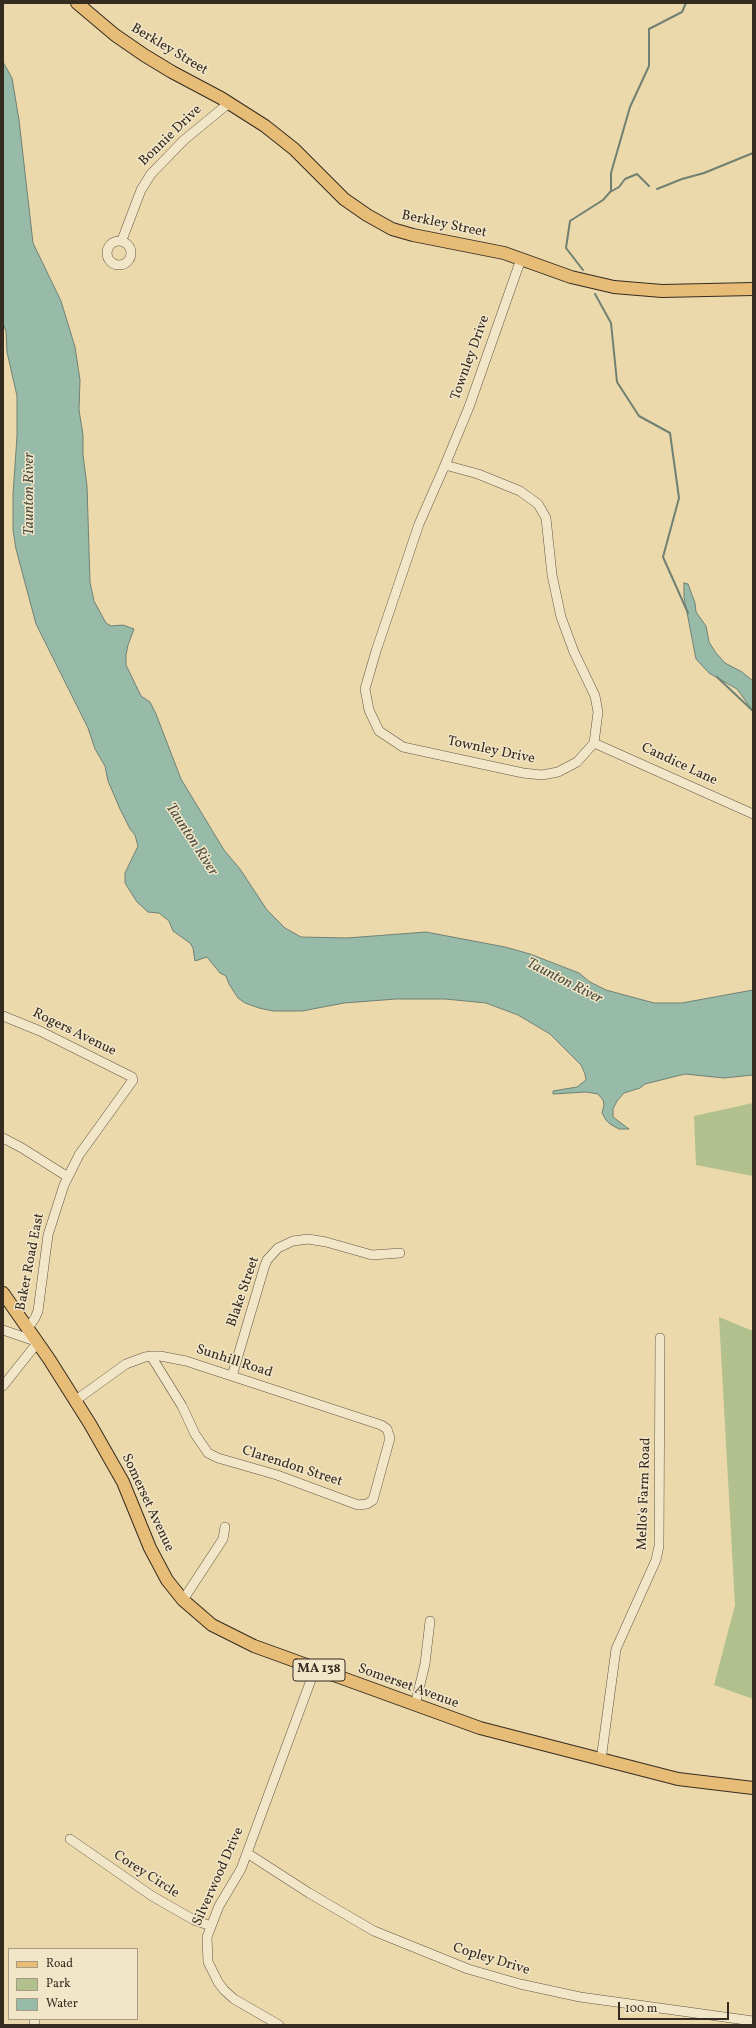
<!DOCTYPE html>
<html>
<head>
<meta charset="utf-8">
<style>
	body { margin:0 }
	#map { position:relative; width:756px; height:2028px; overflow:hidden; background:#ebd9ab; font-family:Vollkorn,serif }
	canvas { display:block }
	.frame { position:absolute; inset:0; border:4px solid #352b21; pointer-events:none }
	.legend { position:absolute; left:8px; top:1948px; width:130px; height:72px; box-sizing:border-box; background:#f2e6c8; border:1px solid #a69b85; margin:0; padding:5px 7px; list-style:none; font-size:12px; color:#352b21 }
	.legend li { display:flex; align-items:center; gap:8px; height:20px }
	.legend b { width:20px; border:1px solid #a69b85 }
	.scale { position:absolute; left:618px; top:2002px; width:111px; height:18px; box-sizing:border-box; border:2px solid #352b21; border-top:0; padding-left:5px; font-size:12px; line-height:14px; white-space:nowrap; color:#352b21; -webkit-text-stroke:3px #f2e6c8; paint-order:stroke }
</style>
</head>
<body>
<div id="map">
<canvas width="756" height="2028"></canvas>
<div class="frame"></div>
<ul class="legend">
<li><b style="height:5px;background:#e6bc76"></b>Road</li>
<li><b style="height:11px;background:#b2c08d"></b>Park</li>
<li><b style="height:11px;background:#98baa9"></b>Water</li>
</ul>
<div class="scale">100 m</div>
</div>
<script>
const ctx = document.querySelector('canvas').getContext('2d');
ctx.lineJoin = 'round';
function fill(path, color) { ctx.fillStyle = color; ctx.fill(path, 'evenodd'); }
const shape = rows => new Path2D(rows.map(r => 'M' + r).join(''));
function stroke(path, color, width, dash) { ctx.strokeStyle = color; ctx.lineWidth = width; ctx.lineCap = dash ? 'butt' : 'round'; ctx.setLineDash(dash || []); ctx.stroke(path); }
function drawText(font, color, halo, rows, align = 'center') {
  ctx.font = font + ' Vollkorn,serif'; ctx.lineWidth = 3; ctx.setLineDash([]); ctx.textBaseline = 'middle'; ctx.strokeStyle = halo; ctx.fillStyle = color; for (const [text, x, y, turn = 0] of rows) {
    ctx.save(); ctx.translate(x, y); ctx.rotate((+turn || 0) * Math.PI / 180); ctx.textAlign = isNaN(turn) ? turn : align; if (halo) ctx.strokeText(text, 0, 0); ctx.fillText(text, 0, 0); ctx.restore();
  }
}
const green = shape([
	[753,1103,753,1176,696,1165,694,1116],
	[719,1317,753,1331,753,1699,714,1685,735,1605]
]);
const water = shape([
	[3,62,12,78,19,120,33,243,61,301,75,347,80,380,79,410,83,435,83,455,87,486,90,582,94,601,106,623,111,626,123,625,134,629,128,645,126,655,126,665,141,696,150,702,156,714,181,779,224,850,240,869,267,910,285,928,301,937,347,938,426,932,505,947,530,954,579,973,590,982,606,990,654,1003,682,1003,753,990,753,1075,724,1078,685,1074,645,1084,640,1088,624,1093,617,1101,613,1109,613,1117,629,1129,619,1129,610,1124,606,1120,602,1113,604,1105,603,1100,598,1094,586,1092,553,1094,553,1091,577,1087,586,1080,585,1074,581,1065,550,1034,518,1015,486,1003,445,999,396,999,344,1003,302,1011,273,1011,259,1008,245,1003,238,998,229,984,226,976,220,973,207,957,195,961,193,948,190,943,173,931,169,921,159,913,148,912,137,902,125,883,125,873,138,846,135,835,130,829,120,809,108,781,105,766,95,749,88,728,36,624,16,549,13,530,13,494,17,436,17,396,7,352,6,331,3,324,3,62],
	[684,583,688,584,695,603,696,612,706,626,709,642,716,653,725,663,742,672,753,681,753,711,737,689,709,673,696,659,684,597,684,583]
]);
const stream = shape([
	[657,189,682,179,704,173,753,153],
	[612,191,619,187,625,179,637,174,649,186],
	[583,270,566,248,570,221,603,200,611,191,611,173,630,107,649,66,649,29,682,12,686,3],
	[595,294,611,323,617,382,639,416,670,433,679,498,663,557,688,613],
	[717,677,753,711]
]);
const minor = shape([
	[122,240,141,190,151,174,184,140,229,103],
	'107 253a12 12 0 1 1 24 0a12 12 0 1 1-24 0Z',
	[445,465,419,524,376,651,365,689,369,710,379,731,403,747,523,773,542,775,558,772,577,762,594,743,598,712,595,696,574,652,561,617,552,575,546,518,538,504,520,491,478,474,445,465,469,407,521,259],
	[594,743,753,814],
	[3,1016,40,1031,132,1077,133,1080,79,1155,64,1185,48,1235,38,1311,35,1318,28,1328],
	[3,1138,22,1148,68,1177],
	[3,1330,38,1342,3,1386],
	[232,1376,264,1268,267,1260,278,1248,293,1241,308,1239,326,1242,372,1255,400,1253],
	[76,1400,126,1364,145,1357,151,1356,160,1356,186,1361,381,1425,387,1429,390,1438,373,1500,367,1504,358,1505,277,1475,218,1458,208,1453,195,1434,182,1406,151,1356],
	[183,1600,223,1539,225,1527],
	[415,1705,425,1664,430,1621],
	[601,1760,616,1649,656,1560,659,1546,660,1338],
	[70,1839,152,1896,194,1920,211,1926],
	[247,1853,309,1893,374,1931,468,1969,520,1984,580,1997,753,2021],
	[34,2025,35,2019],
	[279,2025,234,1999,224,1990,218,1982,208,1962,207,1937,219,1906,241,1869,315,1669]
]);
const major = shape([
	[77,3,115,35,144,55,172,72,221,98,265,126,294,149,344,199,367,215,392,229,413,235,504,253,571,277,614,287,662,291,753,289],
	[3,1293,49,1359,90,1424,123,1482,150,1548,167,1580,183,1600,212,1625,254,1646,480,1728,678,1779,753,1788]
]);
const shields = [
	[319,1670,52]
];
const shieldNames = [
	["MA 138",319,1670]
];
const streetNames = [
	["Berkley Street",169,50,31],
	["Bonnie Drive",171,136,-44],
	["Berkley Street",444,225,12],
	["Townley Drive",471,358,-70],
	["Townley Drive",491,751,12],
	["Candice Lane",679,765,25],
	["Rogers Avenue",74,1033,26],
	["Baker Road East",31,1262,-79],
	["Blake Street",244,1292,-71],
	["Sunhill Road",234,1362,18],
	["Clarendon Street",292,1467,18],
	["Mello's Farm Road",645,1494,-88],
	["Somerset Avenue",147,1503,65],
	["Somerset Avenue",408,1687,20],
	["Corey Circle",146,1875,33],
	["Silverwood Drive",219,1877,-66],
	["Copley Drive",491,1960,17]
];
const waterNames = [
	["Taunton River",30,494,-90],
	["Taunton River",191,840,57],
	["Taunton River",564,982,27]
];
fill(green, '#b2c08d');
fill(water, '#98baa9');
stroke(water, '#708173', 1);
stroke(stream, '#708173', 2);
stroke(minor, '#625644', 10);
stroke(major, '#352b21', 14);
stroke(minor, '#f2e6c8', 9);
stroke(major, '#e6bc76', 12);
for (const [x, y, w] of shields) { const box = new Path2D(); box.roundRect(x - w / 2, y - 11, w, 22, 3); ctx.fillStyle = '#f2e6c8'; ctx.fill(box); stroke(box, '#352b21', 1); }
drawText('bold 13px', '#352b21', null, shieldNames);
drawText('14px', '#352b21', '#f2e6c8', streetNames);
drawText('italic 15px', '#4e4f43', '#f2e6c8', waterNames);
</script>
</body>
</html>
